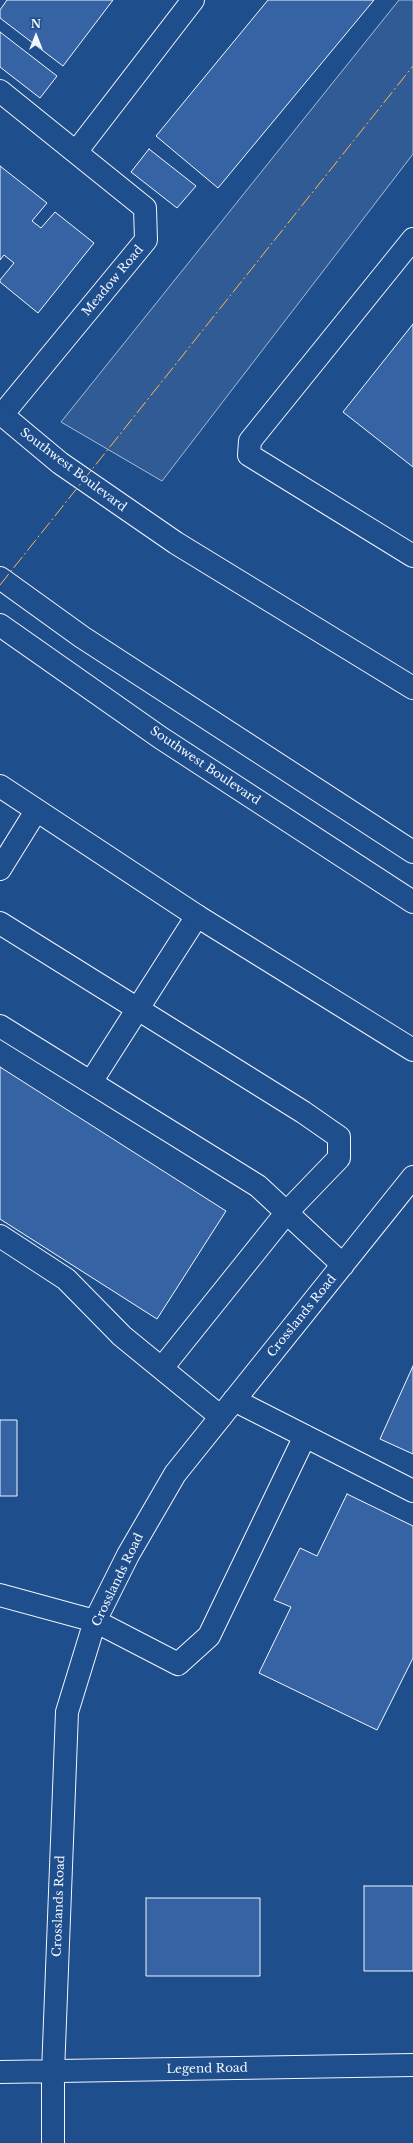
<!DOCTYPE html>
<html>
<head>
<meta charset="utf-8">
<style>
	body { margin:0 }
	#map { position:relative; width:413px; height:2143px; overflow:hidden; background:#1f4e8c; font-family:"Libre Baskerville",serif }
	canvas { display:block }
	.north { position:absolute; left:16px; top:16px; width:40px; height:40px; -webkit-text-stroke:3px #1f4e8c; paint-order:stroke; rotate:0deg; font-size:11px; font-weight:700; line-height:16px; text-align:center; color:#f2f6ff }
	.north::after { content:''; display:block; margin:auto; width:14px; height:18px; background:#f2f6ff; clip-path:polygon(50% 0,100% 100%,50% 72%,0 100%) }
</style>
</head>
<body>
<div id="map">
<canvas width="413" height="2143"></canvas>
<div class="north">N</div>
</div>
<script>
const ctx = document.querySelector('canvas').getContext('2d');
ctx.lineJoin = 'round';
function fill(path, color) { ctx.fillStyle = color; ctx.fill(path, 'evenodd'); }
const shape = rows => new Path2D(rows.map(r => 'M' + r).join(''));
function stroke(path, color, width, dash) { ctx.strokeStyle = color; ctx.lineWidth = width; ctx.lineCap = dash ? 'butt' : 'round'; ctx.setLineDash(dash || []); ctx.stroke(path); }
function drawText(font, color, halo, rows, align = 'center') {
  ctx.font = font + ' "Libre Baskerville",serif'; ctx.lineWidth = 3; ctx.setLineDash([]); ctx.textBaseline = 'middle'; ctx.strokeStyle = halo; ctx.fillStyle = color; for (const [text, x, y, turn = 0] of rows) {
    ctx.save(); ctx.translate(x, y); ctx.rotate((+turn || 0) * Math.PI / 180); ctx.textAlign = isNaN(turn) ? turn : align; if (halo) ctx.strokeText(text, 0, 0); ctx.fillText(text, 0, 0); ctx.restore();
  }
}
const built = shape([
	[399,0,413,0,413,154,162,481,61,422,399,0]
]);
const building = shape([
	[7,0,113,0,63,66,0,18,0,10,7,0],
	[268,0,374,0,218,188,156,136,268,0],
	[0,32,57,76,40,98,0,67,0,32],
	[149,149,196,186,177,208,131,172,149,149],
	[0,166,47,203,32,221,41,228,55,212,94,243,38,313,0,282,0,280,14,263,4,255,0,260,0,166],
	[413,324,413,467,343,412,413,324],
	[0,1067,226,1211,157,1319,0,1219,0,1067],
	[413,1366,413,1454,380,1439,413,1366],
	[0,1420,17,1420,17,1496,0,1496,0,1420],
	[347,1494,413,1526,413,1658,377,1730,259,1673,291,1607,274,1600,300,1548,317,1556,347,1494],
	[364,1886,413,1886,413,1971,364,1971,364,1886],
	[146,1898,260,1898,260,1976,146,1976,146,1898]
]);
const minor = shape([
	[0,91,145,208,146,240,2,415],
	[76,152,193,0],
	[413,239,250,441,249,455,413,556],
	[0,869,36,811],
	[0,923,303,1112,339,1137,339,1158,287,1212,162,1368],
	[0,1026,258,1186,343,1265],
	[91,1082,197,916],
	[0,1236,66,1279,122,1336,221,1417],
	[234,1400,413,1491],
	[0,1595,95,1621,178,1664,209,1636,305,1436],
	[0,2072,413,2065],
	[53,2143,53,2072,67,1712,95,1621,128,1555,175,1474,413,1177]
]);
const major = shape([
	[0,413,60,463,176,543,413,688],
	[0,786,197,916,413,1050]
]);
const highway = shape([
	[0,414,2,415],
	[0,578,82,637,413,852],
	[0,625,161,738,413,902]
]);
const power = shape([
	[0,585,413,66]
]);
const streetNames = [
	["Meadow Road",113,281,-50],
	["Southwest Boulevard",73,470,37],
	["Southwest Boulevard",205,766,34],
	["Crosslands Road",302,1316,-51],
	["Crosslands Road",118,1580,-64],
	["Crosslands Road",59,1906,-88],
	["Legend Road",207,2069,-1]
];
fill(built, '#305b95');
stroke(built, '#a8bbd7', 1);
fill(building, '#3563a3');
stroke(building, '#f2f6ff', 1);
stroke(minor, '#f2f6ff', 24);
stroke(major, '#f2f6ff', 24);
stroke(highway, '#f2f6ff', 24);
stroke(minor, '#1f4e8c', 22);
stroke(major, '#1f4e8c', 22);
stroke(highway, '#1f4e8c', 22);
stroke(power, '#ffb74d', 1, [14, 3, 2, 3]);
drawText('12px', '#f2f6ff', '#1f4e8c', streetNames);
</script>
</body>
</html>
